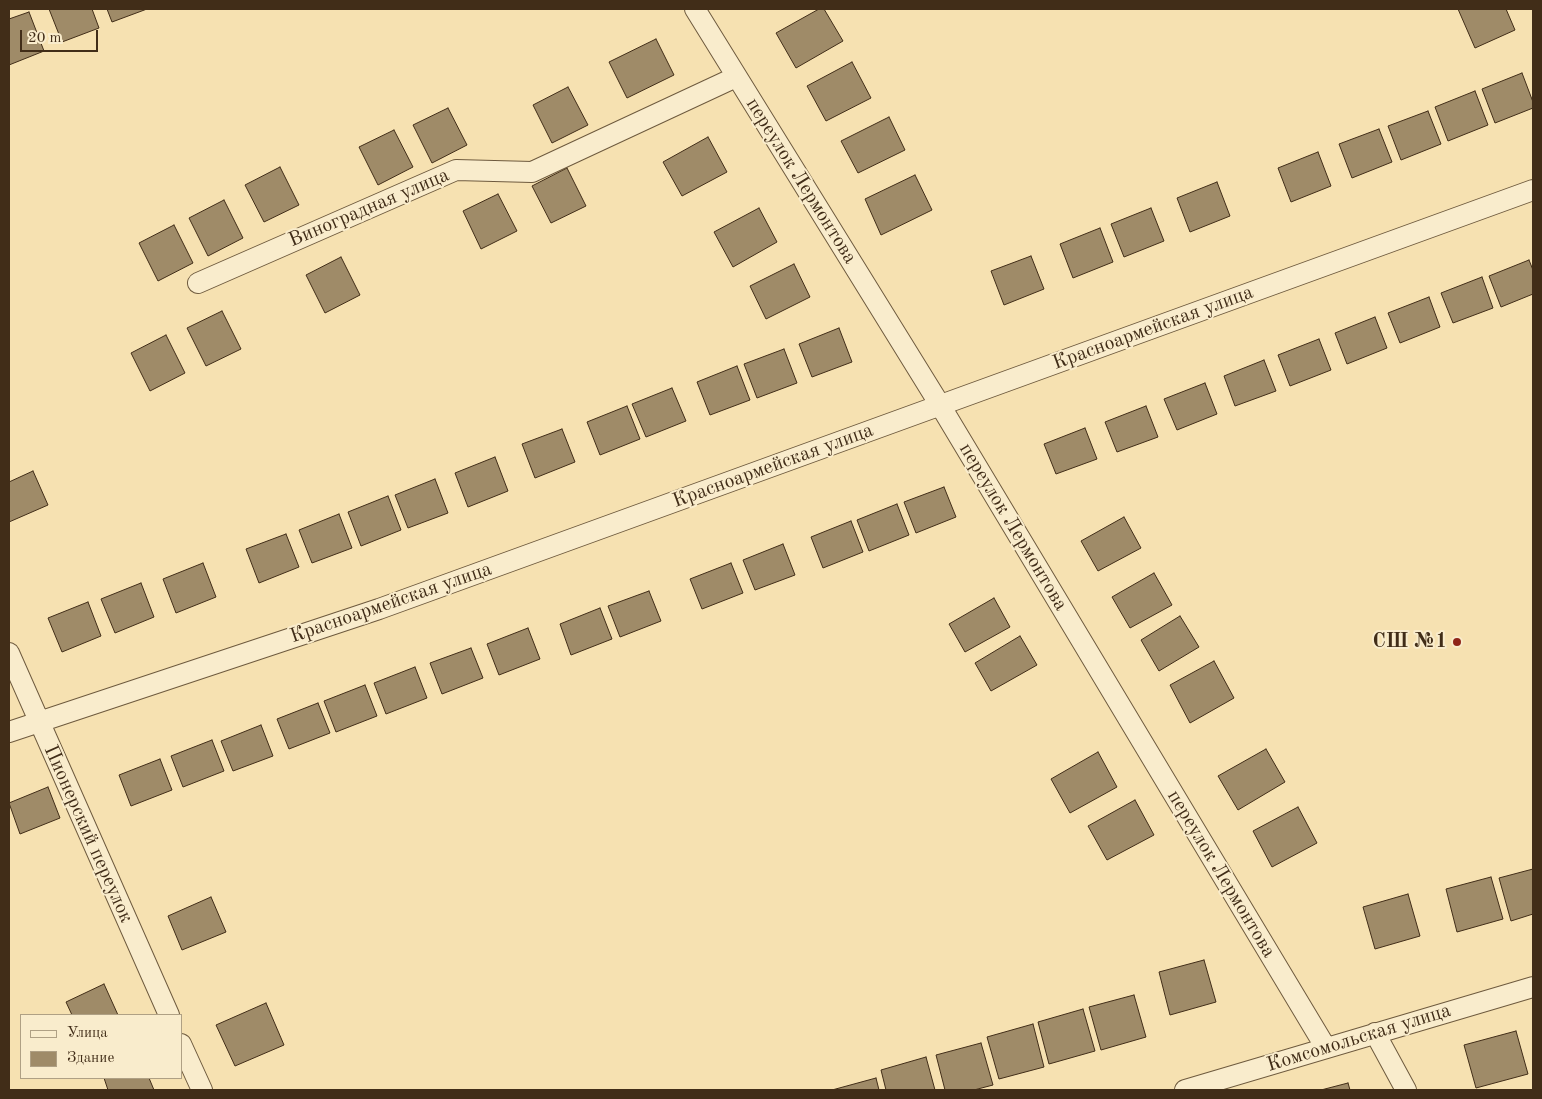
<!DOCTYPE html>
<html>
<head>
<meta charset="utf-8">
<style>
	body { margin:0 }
	#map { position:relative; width:1542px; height:1099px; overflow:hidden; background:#f6e1b1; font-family:"Old Standard TT",serif }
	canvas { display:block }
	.frame { position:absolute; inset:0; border:10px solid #412d18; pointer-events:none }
	.legend { position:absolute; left:20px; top:1014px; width:162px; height:65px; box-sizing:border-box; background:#f9eccc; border:1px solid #afa084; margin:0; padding:6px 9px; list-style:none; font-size:15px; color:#412d18 }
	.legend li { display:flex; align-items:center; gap:10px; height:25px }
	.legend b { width:25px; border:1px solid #afa084 }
	.scale { position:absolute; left:20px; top:30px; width:78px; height:22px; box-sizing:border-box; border:2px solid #412d18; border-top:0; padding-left:6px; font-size:15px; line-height:18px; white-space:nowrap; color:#412d18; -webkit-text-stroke:4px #f9eccc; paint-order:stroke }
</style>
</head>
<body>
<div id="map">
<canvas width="1542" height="1099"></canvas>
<div class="frame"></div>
<ul class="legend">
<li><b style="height:6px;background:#f9eccc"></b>Улица</li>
<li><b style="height:14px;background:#9f8b68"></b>Здание</li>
</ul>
<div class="scale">20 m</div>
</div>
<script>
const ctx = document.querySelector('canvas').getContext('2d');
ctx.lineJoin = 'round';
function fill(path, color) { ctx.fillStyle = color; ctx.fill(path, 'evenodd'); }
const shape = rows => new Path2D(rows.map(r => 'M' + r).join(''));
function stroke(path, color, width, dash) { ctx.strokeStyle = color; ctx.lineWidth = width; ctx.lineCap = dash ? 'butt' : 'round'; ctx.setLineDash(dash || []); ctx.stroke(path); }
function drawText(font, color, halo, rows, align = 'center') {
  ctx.font = font + ' "Old Standard TT",serif'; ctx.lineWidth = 4; ctx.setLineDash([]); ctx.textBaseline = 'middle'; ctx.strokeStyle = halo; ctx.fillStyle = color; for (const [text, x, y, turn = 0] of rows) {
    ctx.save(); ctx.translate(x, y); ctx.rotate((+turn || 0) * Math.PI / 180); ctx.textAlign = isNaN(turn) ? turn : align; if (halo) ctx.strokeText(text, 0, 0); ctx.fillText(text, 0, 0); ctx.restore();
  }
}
const building = shape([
	[49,9,92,9,99,28,62,42,49,9],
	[107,9,147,9,112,22,107,9],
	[819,9,824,9,843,41,796,68,776,33,819,9],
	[1458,9,1506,9,1515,30,1475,48,1458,9],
	[29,12,44,51,9,65,9,19,29,12],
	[656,39,674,75,627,98,609,62,656,39],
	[852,62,871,98,826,121,807,86,852,62],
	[1522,73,1533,102,1533,108,1495,123,1482,89,1522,73],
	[568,87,588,125,552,143,533,105,568,87],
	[1475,91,1488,125,1448,141,1435,107,1475,91],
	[448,108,467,145,432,163,413,125,448,108],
	[1428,111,1441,144,1401,160,1388,126,1428,111],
	[889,117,905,150,858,173,841,141,889,117],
	[1379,129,1392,162,1352,178,1339,144,1379,129],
	[394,130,413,167,378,185,359,147,394,130],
	[708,137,727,172,682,196,663,162,708,137],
	[1318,152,1331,186,1291,202,1278,168,1318,152],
	[280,167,299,205,264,222,245,185,280,167],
	[567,168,586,206,551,223,532,186,567,168],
	[915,175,932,210,881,235,865,199,915,175],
	[1217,182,1230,216,1190,232,1177,198,1217,182],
	[498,194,517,231,481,249,463,211,498,194],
	[224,200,243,238,208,256,189,218,224,200],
	[759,208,777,242,733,267,714,232,759,208],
	[1151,208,1164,241,1124,257,1111,224,1151,208],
	[174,225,193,263,158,281,139,243,174,225],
	[1100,228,1113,262,1073,278,1060,244,1100,228],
	[1031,256,1044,289,1004,305,991,271,1031,256],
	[341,257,360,295,325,313,306,275,341,257],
	[1529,260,1533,270,1533,294,1501,307,1489,276,1529,260],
	[794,264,810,297,766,319,750,286,794,264],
	[1482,277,1493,308,1453,323,1441,293,1482,277],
	[1429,297,1440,327,1400,343,1388,313,1429,297],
	[222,311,241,349,206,366,187,328,222,311],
	[1375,317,1387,348,1347,364,1335,333,1375,317],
	[839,328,852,362,812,377,799,344,839,328],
	[166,335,185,373,150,391,131,353,166,335],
	[1319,339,1331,370,1290,386,1278,355,1319,339],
	[784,349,797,383,757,398,744,364,784,349],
	[1264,360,1276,391,1235,406,1224,376,1264,360],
	[737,366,750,400,710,415,697,382,737,366],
	[1205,383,1217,414,1177,430,1164,399,1205,383],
	[672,388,686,421,646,437,632,404,672,388],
	[627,406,640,439,600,455,587,422,627,406],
	[1146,406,1158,437,1117,452,1105,422,1146,406],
	[1085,428,1097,459,1056,474,1044,444,1085,428],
	[562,429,575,462,535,478,522,444,562,429],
	[495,457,508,491,468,507,455,473,495,457],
	[33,471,48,505,9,522,9,482,33,471],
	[435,479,448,513,408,528,395,495,435,479],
	[944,487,956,517,916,533,904,502,944,487],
	[388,496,401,530,361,546,348,512,388,496],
	[897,504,909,535,869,551,857,520,897,504],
	[339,514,352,548,312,563,299,530,339,514],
	[1124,517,1141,548,1098,571,1081,541,1124,517],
	[851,521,863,552,823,568,811,537,851,521],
	[286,534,299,567,259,583,246,549,286,534],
	[783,544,795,575,755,590,743,560,783,544],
	[203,563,216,597,176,613,163,579,203,563],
	[731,563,743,593,702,609,690,579,731,563],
	[1154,573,1172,605,1130,628,1112,597,1154,573],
	[141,583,154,617,115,633,101,599,141,583],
	[649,591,661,621,620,637,608,606,649,591],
	[994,598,1010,627,965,652,949,624,994,598],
	[88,602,101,636,62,652,48,618,88,602],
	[600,608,612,639,571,655,560,624,600,608],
	[1180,616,1199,647,1159,671,1141,640,1180,616],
	[528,628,540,659,499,675,487,644,528,628],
	[1020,636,1037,665,991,691,975,663,1020,636],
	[471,648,483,678,442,694,430,663,471,648],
	[1214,661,1234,698,1190,723,1170,685,1214,661],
	[415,667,427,698,386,714,374,683,415,667],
	[365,685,377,716,336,732,324,701,365,685],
	[318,703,330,733,289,749,277,719,318,703],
	[261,725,273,756,233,771,221,741,261,725],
	[212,740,224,771,183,787,171,756,212,740],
	[1266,749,1285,782,1238,810,1218,776,1266,749],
	[1098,752,1117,787,1070,813,1051,779,1098,752],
	[160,759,172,790,131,806,119,775,160,759],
	[48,787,60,818,20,834,9,803,48,787],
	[1135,800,1154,835,1107,860,1088,826,1135,800],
	[1298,807,1317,843,1272,867,1253,831,1298,807],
	[1533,869,1533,914,1511,921,1499,878,1533,869],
	[1491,877,1503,919,1457,932,1446,889,1491,877],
	[1408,894,1420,936,1375,949,1363,907,1408,894],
	[211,897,226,932,182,950,168,916,211,897],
	[1204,960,1216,1002,1170,1015,1159,972,1204,960],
	[104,984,118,1015,72,1015,66,1002,104,984],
	[1134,995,1146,1037,1101,1050,1089,1007,1134,995],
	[266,1003,284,1045,235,1066,216,1025,266,1003],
	[1083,1009,1095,1051,1049,1064,1038,1022,1083,1009],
	[1033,1024,1044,1067,999,1079,987,1037,1033,1024],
	[1516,1031,1528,1074,1476,1088,1464,1045,1516,1031],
	[981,1043,993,1085,974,1090,945,1090,936,1055,981,1043],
	[926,1057,935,1090,886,1090,881,1070,926,1057],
	[104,1078,149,1078,154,1090,108,1090,104,1078],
	[876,1078,879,1090,832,1090,876,1078],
	[1348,1083,1350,1090,1321,1090,1348,1083]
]);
const minor = shape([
	[695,9,940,405,1326,1048],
	[198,283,456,170,532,172,736,77],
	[9,653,169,1015],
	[9,732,379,609,1533,190],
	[1375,1033,1406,1090],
	[181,1044,202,1090],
	[1185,1090,1533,987]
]);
const markers = [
	[1457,642,5,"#8f2418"]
];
const streetNames = [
	["переулок Лермонтова",801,181,58],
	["Виноградная улица",369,208,-23],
	["Красноармейская улица",1153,328,-20],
	["Красноармейская улица",773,466,-20],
	["переулок Лермонтова",1013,527,59],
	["Красноармейская улица",391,603,-19],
	["Пионерский переулок",88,834,66],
	["переулок Лермонтова",1221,874,59],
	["Комсомольская улица",1359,1038,-17]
];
const poiNames = [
	["СШ №1",1447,642]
];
fill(building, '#9f8b68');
stroke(building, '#412d18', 1);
stroke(minor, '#6e5a3e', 22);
stroke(minor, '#f9eccc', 20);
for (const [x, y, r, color] of markers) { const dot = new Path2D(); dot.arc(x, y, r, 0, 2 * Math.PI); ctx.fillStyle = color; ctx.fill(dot); stroke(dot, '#f9eccc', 2); }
drawText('20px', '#412d18', '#f9eccc', streetNames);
drawText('bold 20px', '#412d18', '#f9eccc', poiNames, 'right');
</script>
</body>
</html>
